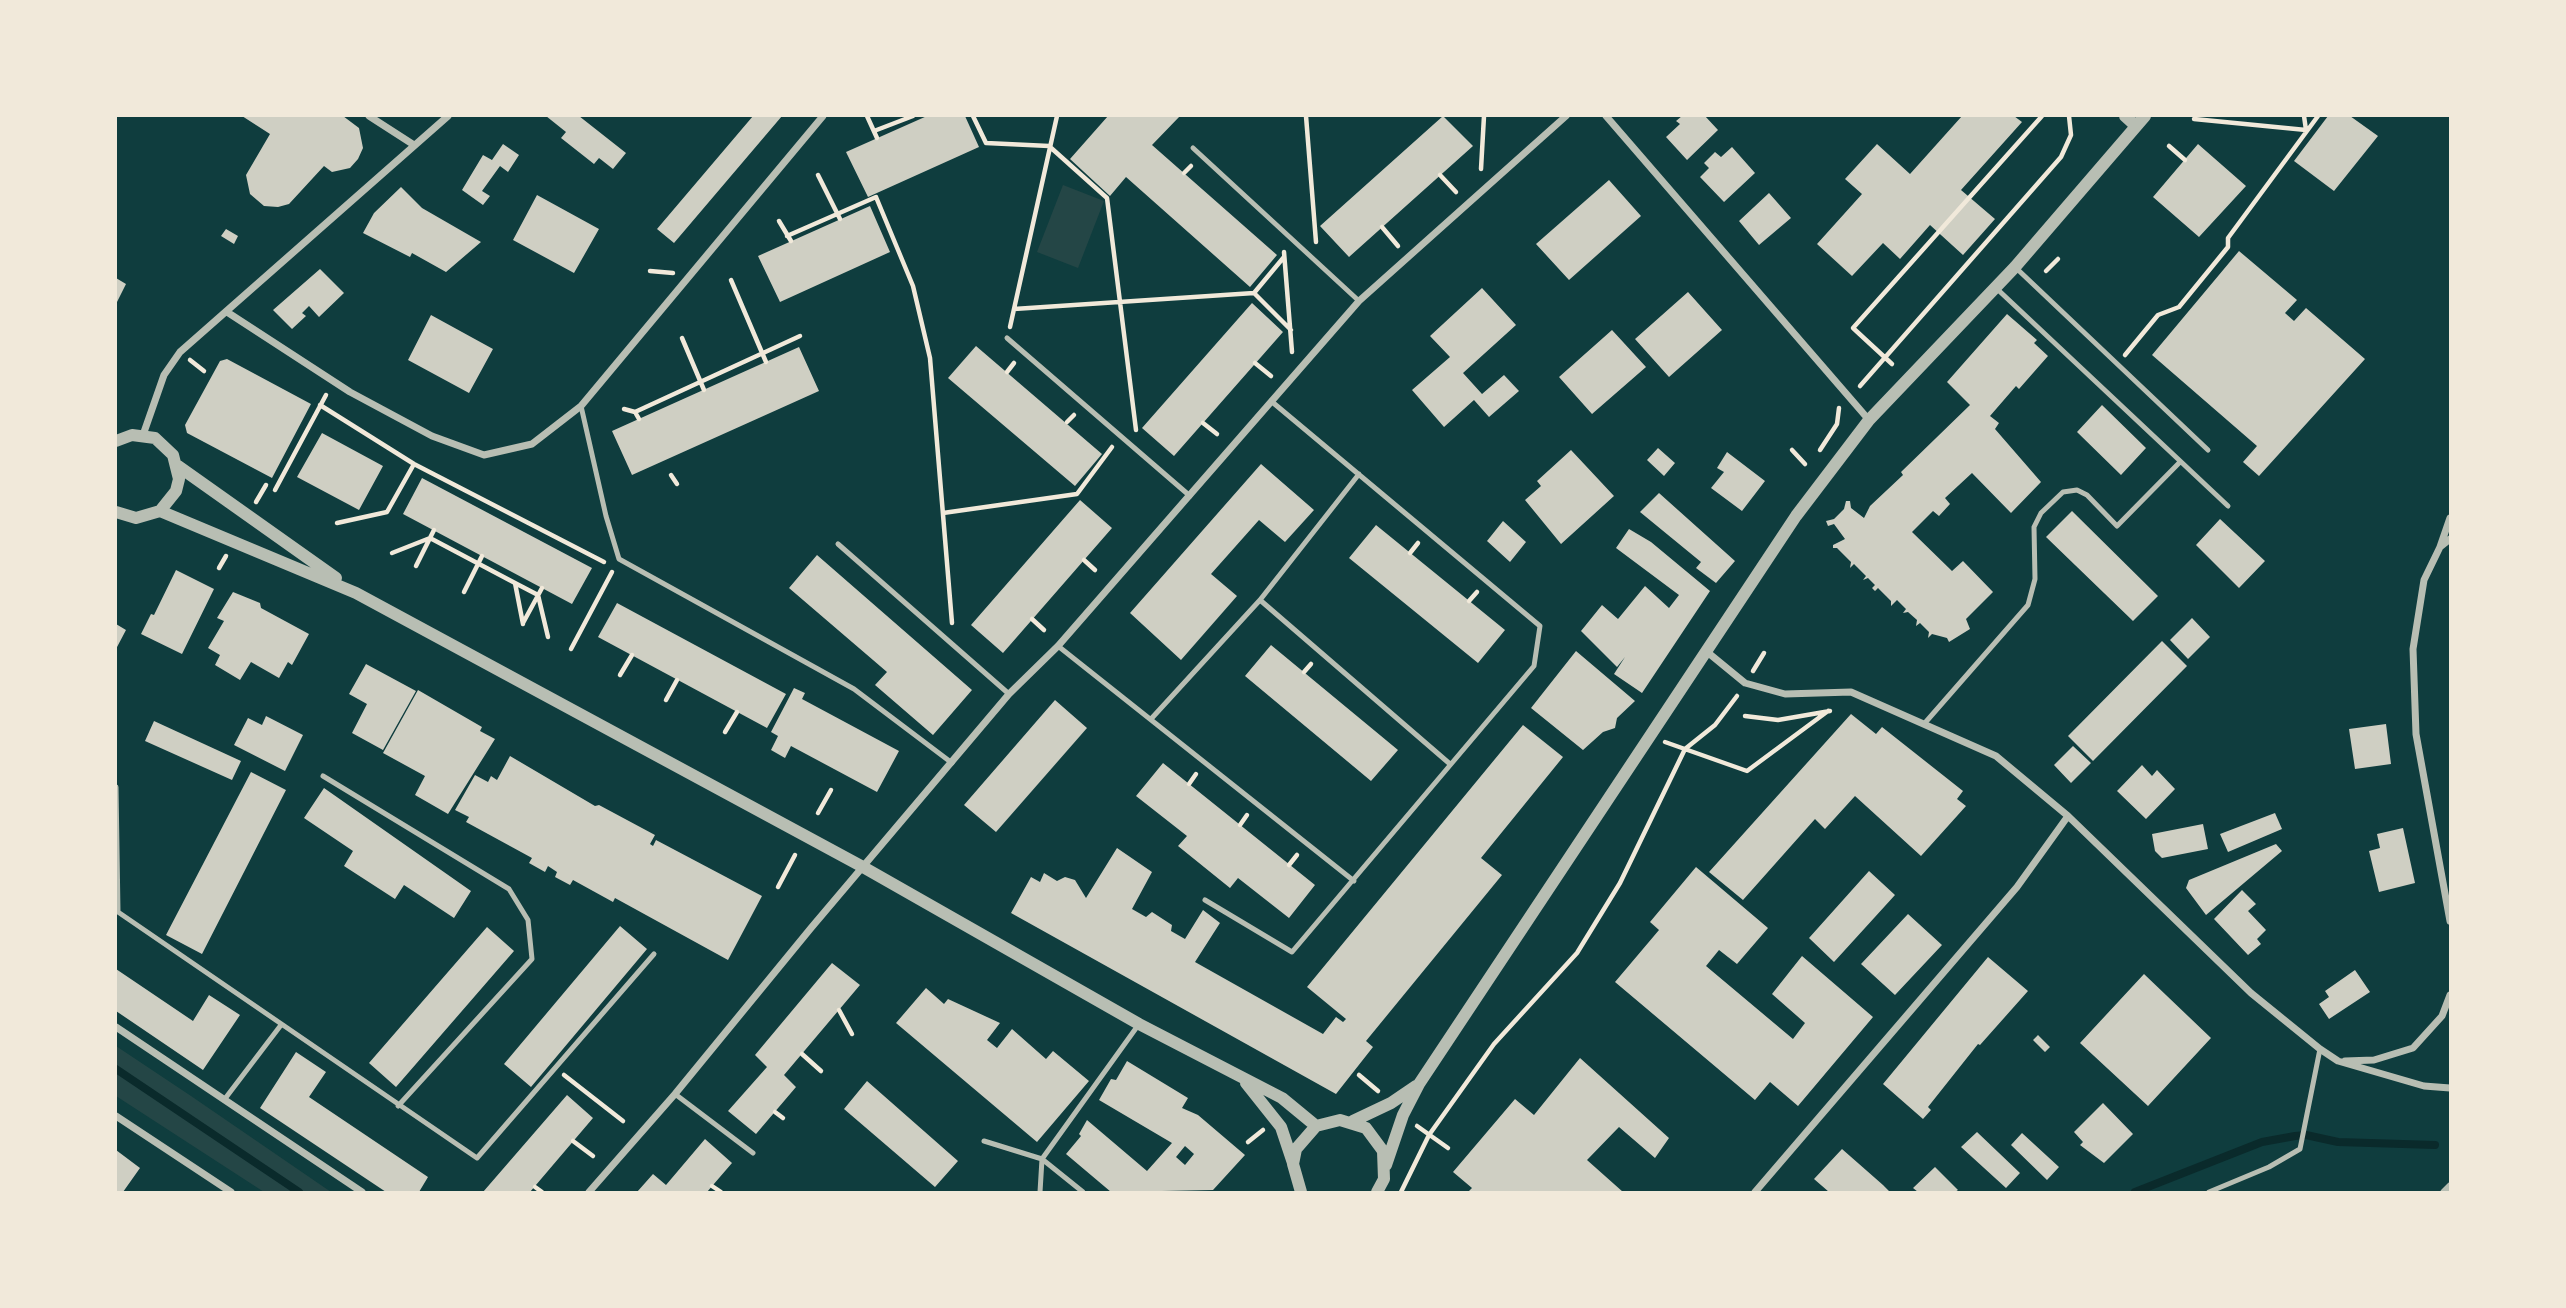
<!DOCTYPE html>
<html>
<head>
<meta charset="utf-8">
<style>
	body { margin:0 }
	#map { position:relative; width:2566px; height:1308px; overflow:hidden; background:#0f3d3e; font-family:"PT Sans",sans-serif }
	canvas { display:block }
	.frame { position:absolute; inset:0; border:117px solid #f1e9da; pointer-events:none }
</style>
</head>
<body>
<div id="map">
<canvas width="2566" height="1308"></canvas>
<div class="frame"></div>
</div>
<script>
const ctx = document.querySelector('canvas').getContext('2d');
ctx.lineJoin = 'round';
function fill(path, color) { ctx.fillStyle = color; ctx.fill(path, 'evenodd'); }
const shape = rows => new Path2D(rows.map(r => 'M' + r).join(''));
function stroke(path, color, width, dash) { ctx.strokeStyle = color; ctx.lineWidth = width; ctx.lineCap = dash ? 'butt' : 'round'; ctx.setLineDash(dash || []); ctx.stroke(path); }
const green = shape([
	[1063,185,1104,201,1078,268,1037,252],
	[116,1046,191,1096,331,1192,264,1192,116,1096]
]);
const stream = shape([
	[116,1069,299,1192],
	[2135,1192,2262,1142,2295,1136,2306,1135,2338,1142,2435,1145]
]);
const building = shape([
	[242,116,343,116,359,128,363,148,358,159,350,168,332,172,324,166,289,204,278,207,264,206,250,194,246,175,270,134],
	[546,116,579,116,626,153,613,169,599,158,594,164,561,138,566,132],
	[753,116,782,116,674,243,657,229],
	[927,116,965,116,979,147,868,197,846,152],
	[1108,116,1180,116,1152,145,1277,255,1250,287,1126,177,1110,196,1070,159],
	[1443,116,1473,146,1349,257,1320,226],
	[1682,116,1705,116,1718,130,1687,160,1666,137,1680,124,1676,121],
	[1962,116,2014,116,2022,122,1961,190,1995,219,1963,255,1930,225,1900,259,1883,243,1852,276,1817,244,1862,194,1845,179,1877,144,1910,174],
	[2328,116,2350,116,2378,136,2334,191,2294,161],
	[503,144,519,155,508,172,500,166,482,191,490,196,483,205,462,190,483,155,492,160],
	[2198,144,2246,186,2199,237,2153,197],
	[1732,147,1755,173,1724,202,1700,177,1709,168,1704,163,1715,152,1721,157],
	[1609,180,1641,216,1569,280,1536,244],
	[401,187,422,208,481,242,446,272,412,253,410,257,363,233,374,213],
	[1769,193,1791,218,1759,245,1739,221],
	[537,195,599,229,574,273,513,240],
	[870,206,890,252,780,302,758,256],
	[226,229,238,236,234,244,221,236],
	[2239,251,2297,300,2285,313,2294,321,2306,308,2365,359,2259,476,2243,462,2257,446,2152,355],
	[320,269,344,293,319,317,309,306,302,313,306,316,292,329,273,310],
	[116,278,126,284,116,304],
	[1482,288,1516,325,1463,373,1482,394,1504,375,1519,391,1489,417,1474,400,1444,427,1412,390,1450,357,1430,336],
	[1688,292,1722,330,1669,377,1635,339],
	[1252,303,1283,332,1174,456,1142,428],
	[2007,314,2037,340,2034,343,2048,356,2019,389,2016,386,1990,416,1999,423,1995,429,2041,482,2011,513,1972,473,1945,498,1950,504,1939,516,1933,511,1912,532,1952,571,1963,561,1993,592,1966,619,1970,629,1949,642,1947,638,1932,634,1928,638,1929,632,1920,623,1916,626,1917,620,1908,612,1903,613,1906,609,1897,600,1891,606,1891,601,1878,588,1875,591,1872,588,1875,585,1868,578,1863,580,1866,576,1854,564,1850,568,1851,562,1837,548,1833,548,1833,545,1845,539,1834,524,1828,526,1826,521,1834,519,1844,509,1846,501,1850,501,1851,508,1864,518,1870,506,1903,475,1901,472,1970,405,1947,382],
	[431,315,493,349,469,393,408,360],
	[1612,330,1646,367,1592,414,1559,377],
	[976,346,1102,454,1075,486,948,378],
	[799,347,819,391,632,475,612,431],
	[227,359,311,404,272,478,187,433,185,425,220,361],
	[2102,405,2146,448,2121,475,2077,432],
	[322,433,383,466,359,510,297,477],
	[1658,448,1675,463,1664,476,1647,460],
	[1571,450,1614,496,1561,544,1525,500,1541,486,1537,481],
	[1727,452,1765,481,1742,511,1711,488,1724,472,1717,468],
	[1261,464,1314,510,1285,542,1259,520,1211,574,1237,596,1181,660,1130,613],
	[422,478,592,568,572,604,403,514],
	[1659,493,1735,561,1716,583,1696,568,1701,562,1640,512],
	[1080,500,1112,528,1003,653,971,625],
	[2072,511,2158,596,2133,621,2046,537],
	[2220,519,2265,561,2239,588,2196,545],
	[1503,521,1526,542,1510,562,1487,541],
	[1376,525,1505,630,1478,663,1349,558],
	[1629,529,1651,542,1710,591,1642,693,1614,674,1625,657,1617,667,1581,631,1602,605,1618,619,1645,586,1669,608,1679,595,1616,548],
	[817,555,972,690,933,735,875,685,887,672,789,588],
	[176,570,214,589,182,654,141,634,151,614,154,615],
	[233,592,260,603,261,608,309,634,292,665,288,662,279,678,251,662,240,680,215,665,220,655,208,648,224,621,217,618],
	[617,603,786,694,767,728,598,637],
	[2192,618,2210,637,2188,659,2170,640],
	[116,624,126,630,116,649],
	[2162,641,2187,666,2093,761,2068,736],
	[1271,645,1398,750,1371,781,1245,676],
	[1576,651,1635,701,1617,718,1615,728,1603,732,1583,750,1531,708],
	[366,664,416,691,383,750,352,733,367,704,349,694],
	[794,688,805,693,802,699,899,751,877,792,791,746,785,758,771,750,778,736,771,732],
	[418,690,482,727,480,731,495,739,448,814,415,795,425,776,383,753],
	[1055,700,1087,728,996,832,964,805],
	[1851,714,1876,734,1882,727,1963,791,1957,799,1966,806,1921,856,1855,796,1825,829,1815,819,1743,900,1709,872],
	[266,716,303,735,285,771,234,745,248,718,262,725],
	[154,721,241,761,232,780,145,741],
	[2386,724,2391,764,2355,769,2349,729],
	[1523,725,1563,757,1481,858,1502,875,1366,1041,1373,1047,1336,1094,1011,913,1031,877,1040,882,1044,873,1057,881,1065,877,1075,880,1086,898,1117,848,1152,872,1132,909,1146,917,1152,912,1172,925,1171,931,1185,939,1203,910,1220,923,1195,962,1323,1034,1336,1017,1343,1022,1346,1019,1307,987],
	[2073,746,2091,763,2071,783,2054,765],
	[510,756,595,806,599,805,655,835,650,844,653,846,656,840,762,896,728,960,615,898,613,902,573,880,570,885,555,877,557,872,548,866,545,872,529,863,532,858,466,822,469,817,455,810,475,775,488,782,491,776,497,780],
	[1163,763,1315,885,1289,918,1238,878,1230,888,1178,846,1187,836,1136,796],
	[2142,765,2152,776,2157,770,2175,789,2146,819,2117,791],
	[251,772,286,790,202,954,166,935],
	[324,788,471,891,454,918,404,885,395,899,344,866,353,851,304,818],
	[2275,813,2282,829,2228,852,2220,834],
	[2203,824,2208,849,2162,858,2155,851,2152,834],
	[2403,828,2415,883,2379,892,2369,851,2380,848,2377,834],
	[2276,844,2282,851,2206,915,2186,888,2189,880],
	[1696,867,1768,928,1737,964,1719,950,1706,966,1793,1039,1805,1023,1772,994,1802,956,1873,1017,1798,1106,1770,1082,1755,1100,1615,982,1659,930,1650,922],
	[1869,871,1895,895,1834,962,1809,938],
	[2242,890,2256,904,2248,911,2266,930,2257,939,2261,944,2248,955,2214,919],
	[1908,914,1942,945,1895,995,1861,964],
	[620,926,647,949,531,1087,504,1064],
	[487,927,514,951,396,1087,369,1063],
	[1988,957,2028,991,1980,1045,1978,1044,1928,1107,1931,1110,1923,1119,1883,1084],
	[832,963,860,985,784,1075,796,1087,756,1134,728,1111,767,1067,755,1055],
	[116,969,193,1021,209,995,240,1015,203,1070,116,1011],
	[2355,970,2370,992,2329,1019,2319,1004,2329,997,2325,991],
	[2144,974,2211,1038,2148,1106,2080,1043],
	[926,988,944,1004,948,999,1000,1023,987,1040,997,1048,1012,1029,1046,1059,1053,1051,1089,1081,1037,1142,896,1023],
	[2038,1035,2050,1047,2045,1052,2033,1040],
	[296,1052,326,1072,309,1097,428,1177,419,1192,386,1192,260,1108],
	[1580,1058,1669,1138,1655,1158,1619,1127,1587,1160,1623,1192,1468,1192,1472,1188,1453,1172,1515,1099,1534,1115],
	[1127,1061,1188,1098,1182,1108,1198,1115,1245,1155,1213,1190,1111,1192,1066,1154,1081,1136,1079,1134,1087,1120,1147,1171,1172,1143,1099,1100,1111,1079,1116,1080],
	[1185,1146,1194,1154,1185,1165,1176,1157],
	[867,1081,958,1161,935,1187,844,1109],
	[567,1095,593,1118,530,1192,483,1192],
	[2103,1103,2133,1134,2104,1163,2080,1145,2083,1142,2074,1132],
	[1977,1132,2020,1173,2006,1188,1961,1147],
	[2022,1133,2059,1167,2047,1180,2011,1145],
	[705,1139,732,1163,707,1192,637,1192,653,1174,666,1185],
	[1842,1149,1883,1185,1890,1192,1829,1192,1814,1179],
	[116,1150,140,1168,123,1192,116,1192],
	[1935,1167,1958,1190,1955,1192,1918,1192,1913,1188]
]);
const path = shape([
	[867,116,877,138],
	[973,116,986,143,1049,146,1107,198,1136,430],
	[1306,116,1316,242],
	[2194,119,2306,130,2304,116],
	[874,131,913,116],
	[2169,146,2185,160],
	[1481,169,1484,116],
	[1184,173,1191,166],
	[818,175,840,219],
	[1440,175,1456,192],
	[779,221,791,241],
	[1382,227,1398,246],
	[787,236,876,197,913,286,930,358,952,623],
	[1284,252,1292,352],
	[1284,257,1254,293,1291,330],
	[650,271,673,273],
	[2046,271,2058,259],
	[731,280,766,362],
	[1014,309,1254,293],
	[1010,327,1057,116],
	[682,338,704,390],
	[2125,355,2158,315,2179,307,2228,247,2228,238,2318,116],
	[190,360,204,371],
	[1255,363,1271,376],
	[1892,364,1853,328,2042,116],
	[1007,372,1014,363],
	[1860,386,2061,157,2071,135,2069,116],
	[320,405,414,464,604,562],
	[624,409,635,412,639,419],
	[635,412,800,336],
	[1067,422,1074,415],
	[1203,423,1217,434],
	[1792,450,1805,464],
	[1820,450,1837,424,1839,408],
	[671,475,677,484],
	[275,490,326,395],
	[256,502,266,485],
	[943,513,1077,494,1112,447],
	[337,523,387,512,414,464],
	[392,553,430,538,515,583,538,595,548,637],
	[1410,553,1418,543],
	[1084,560,1095,570],
	[416,566,434,530],
	[219,568,226,556],
	[515,583,523,624],
	[464,592,482,556],
	[1469,601,1477,592],
	[1032,619,1044,630],
	[523,623,542,588],
	[571,649,612,572],
	[1753,671,1764,653],
	[1304,672,1311,664],
	[620,675,632,655],
	[666,700,677,680],
	[1745,716,1778,720,1830,711],
	[725,732,737,712],
	[1665,742,1747,771,1828,711],
	[1189,784,1196,774],
	[818,813,831,790],
	[1240,825,1247,815],
	[1289,865,1297,855],
	[778,887,795,855],
	[839,1010,852,1034],
	[802,1054,821,1071],
	[564,1075,623,1121],
	[1359,1075,1378,1091],
	[775,1112,783,1118],
	[1417,1126,1448,1148],
	[573,1141,593,1156],
	[1248,1142,1263,1130],
	[712,1186,721,1192],
	[535,1187,542,1192],
	[1401,1192,1429,1135,1494,1044,1577,953,1620,883,1685,749,1715,725,1737,696]
]);
const service = shape([
	[1193,148,1359,301],
	[2015,267,2208,450],
	[1995,287,2228,506],
	[1007,338,1190,496],
	[581,406,606,516,619,559,854,689,952,763],
	[838,544,1009,694],
	[1260,600,1450,764],
	[1058,646,1354,881],
	[1151,719,1260,600,1359,474],
	[1924,724,2028,605,2035,579,2034,527,2041,513,2063,492,2077,490,2087,495,2117,526,2180,462],
	[323,776,509,889,528,920,532,959,398,1106],
	[116,787,118,912,477,1158,654,954],
	[1205,900,1292,952,1534,666,1540,626,1271,401],
	[675,1094,753,1153],
	[224,1100,281,1025],
	[984,1141,1042,1159,1139,1024],
	[1042,1159,1083,1192],
	[1040,1192,1042,1159],
	[2209,1192,2269,1167,2300,1149,2320,1049]
]);
const minor = shape([
	[369,116,414,145],
	[1606,116,1869,420],
	[227,312,350,392,432,436,484,455,532,444,581,406,823,116],
	[143,435,164,375,180,352,448,116],
	[2450,539,2440,547,2424,580,2413,649,2416,734,2450,921],
	[2440,547,2450,518],
	[1706,651,1745,683,1785,694,1851,692,1996,756,2068,816,2251,993,2320,1049,2338,1061,2424,1086,2450,1088],
	[116,1027,362,1192],
	[2345,1061,2374,1060,2413,1048,2442,1016,2450,995],
	[116,1116,231,1192],
	[589,1192,675,1094,811,928,1009,694,1058,646,1359,301,1566,116],
	[1755,1192,2017,887,2068,816],
	[2444,1192,2450,1186]
]);
const tertiary = shape([
	[2125,116,2136,126],
	[116,441,132,435,155,438,173,455,179,479,176,491,160,511,136,518,116,512],
	[178,466,336,578],
	[160,511,356,593,863,867,1139,1024,1282,1098,1316,1126],
	[1246,1083,1281,1127,1293,1163],
	[1353,1121,1391,1103,1416,1086],
	[1386,1165,1403,1115,1419,1084,1796,516,1869,420,2015,267,2145,116],
	[1301,1192,1293,1164,1296,1149,1316,1126,1340,1120,1366,1128,1383,1151,1384,1179,1377,1192]
]);
fill(green, '#244646');
stroke(stream, '#0a2a2b', 8);
fill(building, '#cfcfc3');
stroke(path, '#f1e9da', 4.5);
stroke(service, '#b8beb3', 5);
stroke(minor, '#b8beb3', 7);
stroke(tertiary, '#b8beb3', 12);
</script>
</body>
</html>
